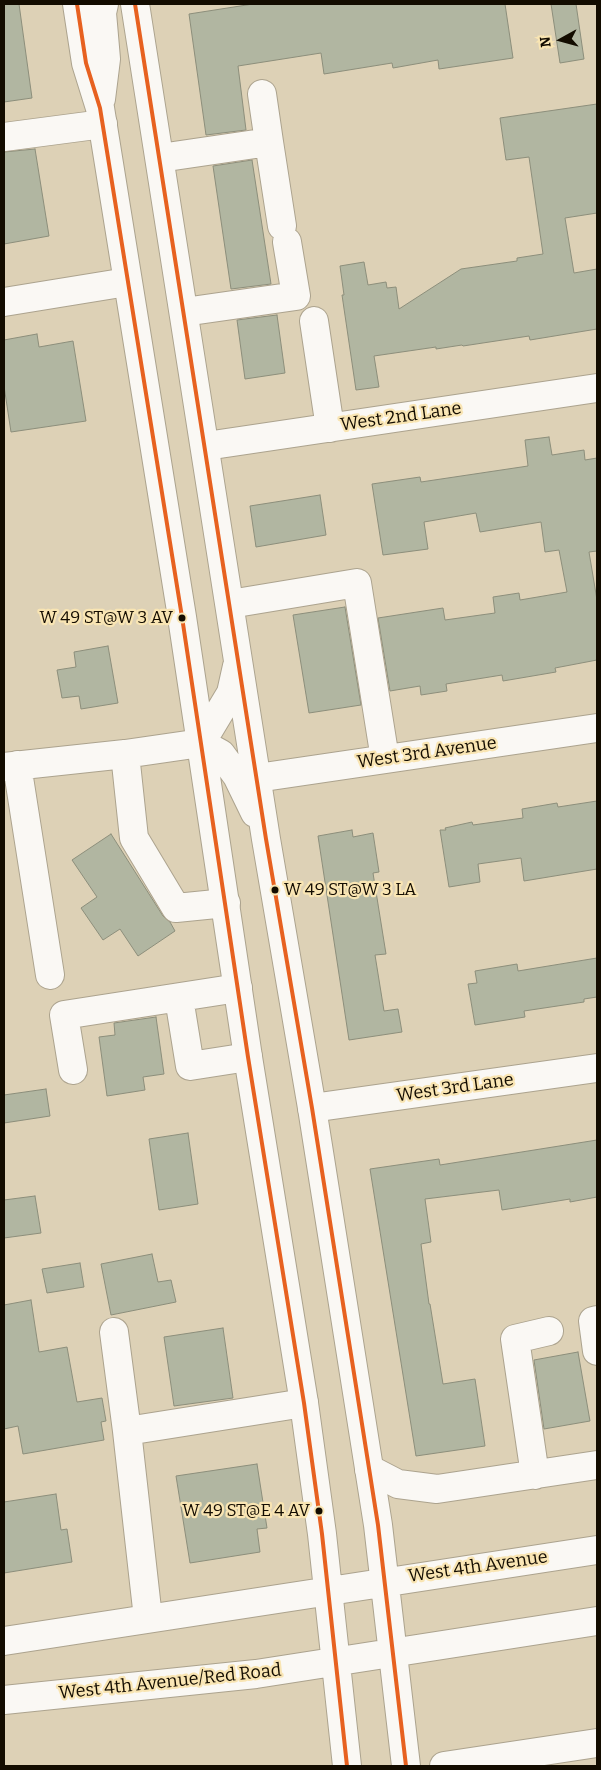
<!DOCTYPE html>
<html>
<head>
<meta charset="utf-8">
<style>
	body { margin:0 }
	#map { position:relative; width:601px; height:1770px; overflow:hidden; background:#ddd1b6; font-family:Bitter,serif }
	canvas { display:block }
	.frame { position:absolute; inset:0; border:5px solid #130c00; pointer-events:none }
	.north { position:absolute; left:536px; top:15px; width:50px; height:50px; -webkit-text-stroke:4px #f9e5b3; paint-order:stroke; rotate:263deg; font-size:14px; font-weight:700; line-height:20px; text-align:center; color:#130c00 }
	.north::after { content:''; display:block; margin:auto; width:18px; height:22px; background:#130c00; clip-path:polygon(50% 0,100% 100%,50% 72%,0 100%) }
</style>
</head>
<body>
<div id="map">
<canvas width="601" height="1770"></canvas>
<div class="frame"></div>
<div class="north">N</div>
</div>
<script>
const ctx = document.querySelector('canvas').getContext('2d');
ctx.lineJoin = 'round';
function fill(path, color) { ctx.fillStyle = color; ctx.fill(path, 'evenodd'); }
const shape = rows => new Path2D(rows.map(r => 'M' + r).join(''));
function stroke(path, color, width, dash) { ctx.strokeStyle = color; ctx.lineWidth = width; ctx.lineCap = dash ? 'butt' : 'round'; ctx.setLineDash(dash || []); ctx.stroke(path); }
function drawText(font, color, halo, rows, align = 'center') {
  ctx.font = font + ' Bitter,serif'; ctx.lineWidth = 4.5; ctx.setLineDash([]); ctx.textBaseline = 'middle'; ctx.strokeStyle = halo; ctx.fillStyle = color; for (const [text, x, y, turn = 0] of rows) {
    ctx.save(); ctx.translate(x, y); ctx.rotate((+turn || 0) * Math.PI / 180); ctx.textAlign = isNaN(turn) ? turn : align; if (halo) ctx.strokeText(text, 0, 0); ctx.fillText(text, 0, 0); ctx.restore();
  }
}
const building = shape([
	[4,4,19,4,32,98,4,102,4,4],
	[253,4,505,4,513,58,439,69,438,60,393,68,392,63,324,74,321,53,238,66,246,130,206,135,189,14,253,4],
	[551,4,576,4,584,59,560,63,551,4],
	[597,104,597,213,565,218,574,273,597,269,597,329,530,340,529,336,463,346,462,345,436,349,436,347,374,356,379,387,356,390,342,295,344,295,340,266,364,262,368,285,386,282,387,288,396,287,399,309,461,269,517,261,517,258,543,254,529,157,506,160,500,118,597,104],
	[35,149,49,236,4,244,4,152,35,149],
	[252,160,271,284,231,289,213,166,252,160],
	[277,315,285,373,245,379,237,320,277,315],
	[37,334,39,347,73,341,86,421,11,432,4,386,4,340,37,334],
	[549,437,552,455,584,450,585,460,597,458,597,551,589,552,597,600,597,660,555,668,556,672,503,681,502,675,446,684,447,691,421,695,420,686,390,691,378,618,443,608,445,620,495,613,493,597,519,593,520,600,567,592,559,550,545,552,541,522,480,532,476,513,424,522,428,549,383,555,372,484,420,477,421,482,528,466,525,440,549,437],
	[320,495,326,535,256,547,250,506,320,495],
	[345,607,361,705,309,713,293,615,345,607],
	[108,646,118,703,81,709,79,696,62,698,57,670,76,667,74,652,108,646],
	[597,801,597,869,524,881,521,858,478,864,480,882,449,887,440,830,446,830,445,828,472,822,473,825,523,818,522,809,557,803,558,807,597,801],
	[352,830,353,837,373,833,379,872,373,873,386,954,375,955,384,1011,398,1009,402,1032,349,1040,318,836,352,830],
	[111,834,163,916,170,922,175,931,138,956,120,929,103,940,81,908,97,897,72,860,111,834],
	[597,958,597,997,584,999,584,1002,524,1011,525,1017,475,1025,468,984,477,983,475,971,517,964,518,971,597,958],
	[156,1017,164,1074,143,1077,145,1090,107,1096,99,1037,115,1035,114,1023,156,1017],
	[46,1089,50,1116,4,1123,4,1095,46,1089],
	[188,1133,198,1204,159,1210,149,1139,188,1133],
	[597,1140,597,1197,570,1202,570,1199,502,1210,499,1190,425,1199,431,1242,421,1244,429,1304,430,1304,443,1384,475,1379,485,1446,416,1456,370,1169,439,1159,440,1165,597,1140],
	[35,1196,41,1233,4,1238,4,1200,35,1196],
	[152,1254,158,1282,171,1280,176,1302,111,1315,101,1264,152,1254],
	[80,1263,84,1287,47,1293,42,1269,80,1263],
	[31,1300,39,1352,67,1347,77,1402,102,1398,106,1421,101,1422,104,1440,23,1454,18,1426,4,1429,4,1305,31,1300],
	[223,1328,233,1398,174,1406,164,1337,223,1328],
	[578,1352,590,1421,544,1429,534,1360,578,1352],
	[257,1464,267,1528,257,1529,260,1552,190,1563,176,1476,257,1464],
	[56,1494,61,1530,67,1529,72,1562,4,1573,4,1502,56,1494]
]);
const minor = shape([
	[4,137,103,124],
	[269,142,282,226],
	[160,158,269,142,262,94],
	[4,302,127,282],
	[184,312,296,296,287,242],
	[314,321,330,428],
	[206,446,597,388],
	[230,604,357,583,385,759],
	[125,754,134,838,176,908,226,903],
	[17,765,50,975],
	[4,767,125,754,201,743],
	[257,778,597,728],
	[179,998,190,1066,248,1057],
	[73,1070,64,1015,238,988],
	[312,1108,597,1068],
	[597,1320,593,1321,597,1351],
	[114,1332,127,1431,304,1403],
	[127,1431,148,1618],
	[369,1469,398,1484,437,1489,597,1465],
	[535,1475,515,1339,549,1331],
	[444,1766,597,1743]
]);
const major = shape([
	[77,4,86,63,100,108,182,617,248,1057,304,1403,322,1534,347,1766],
	[135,4,266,839,312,1108,378,1525,406,1766],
	[101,99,106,59,102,13,104,4],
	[201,743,221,754,237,776,255,813],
	[201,743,231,693,237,666],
	[4,1641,597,1550],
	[4,1700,256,1674,597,1621]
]);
const bus1 = shape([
	[77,4,86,63,100,108,182,617,248,1057,304,1403,322,1534,347,1766],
	[135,4,266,839,312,1108,378,1525,406,1766]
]);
const markers = [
	[182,618,4.5,"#130c00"],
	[275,890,4.5,"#130c00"],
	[319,1511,4.5,"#130c00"]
];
const busNames = [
	["W 49 ST@W 3 AV",173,618],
	["W 49 ST@W 3 LA",284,890,"left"],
	["W 49 ST@E 4 AV",310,1511]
];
const streetNames = [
	["West 2nd Lane",401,417,-8],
	["West 3rd Avenue",427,753,-8],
	["West 3rd Lane",455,1088,-8],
	["West 4th Avenue",478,1567,-8],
	["West 4th Avenue/Red Road",170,1682,-6]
];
fill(building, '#b1b6a1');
stroke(building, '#8c8e7b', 1);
stroke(minor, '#aca38e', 30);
stroke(major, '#aca38e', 30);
stroke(minor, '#faf8f4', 28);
stroke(major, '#faf8f4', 28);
stroke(bus1, '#e76120', 4);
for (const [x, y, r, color] of markers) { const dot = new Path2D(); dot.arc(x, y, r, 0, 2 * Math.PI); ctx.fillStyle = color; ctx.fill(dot); stroke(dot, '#f9e5b3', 2); }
drawText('17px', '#130c00', '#f9e5b3', busNames, 'right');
drawText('18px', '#130c00', '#f9e5b3', streetNames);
</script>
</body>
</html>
